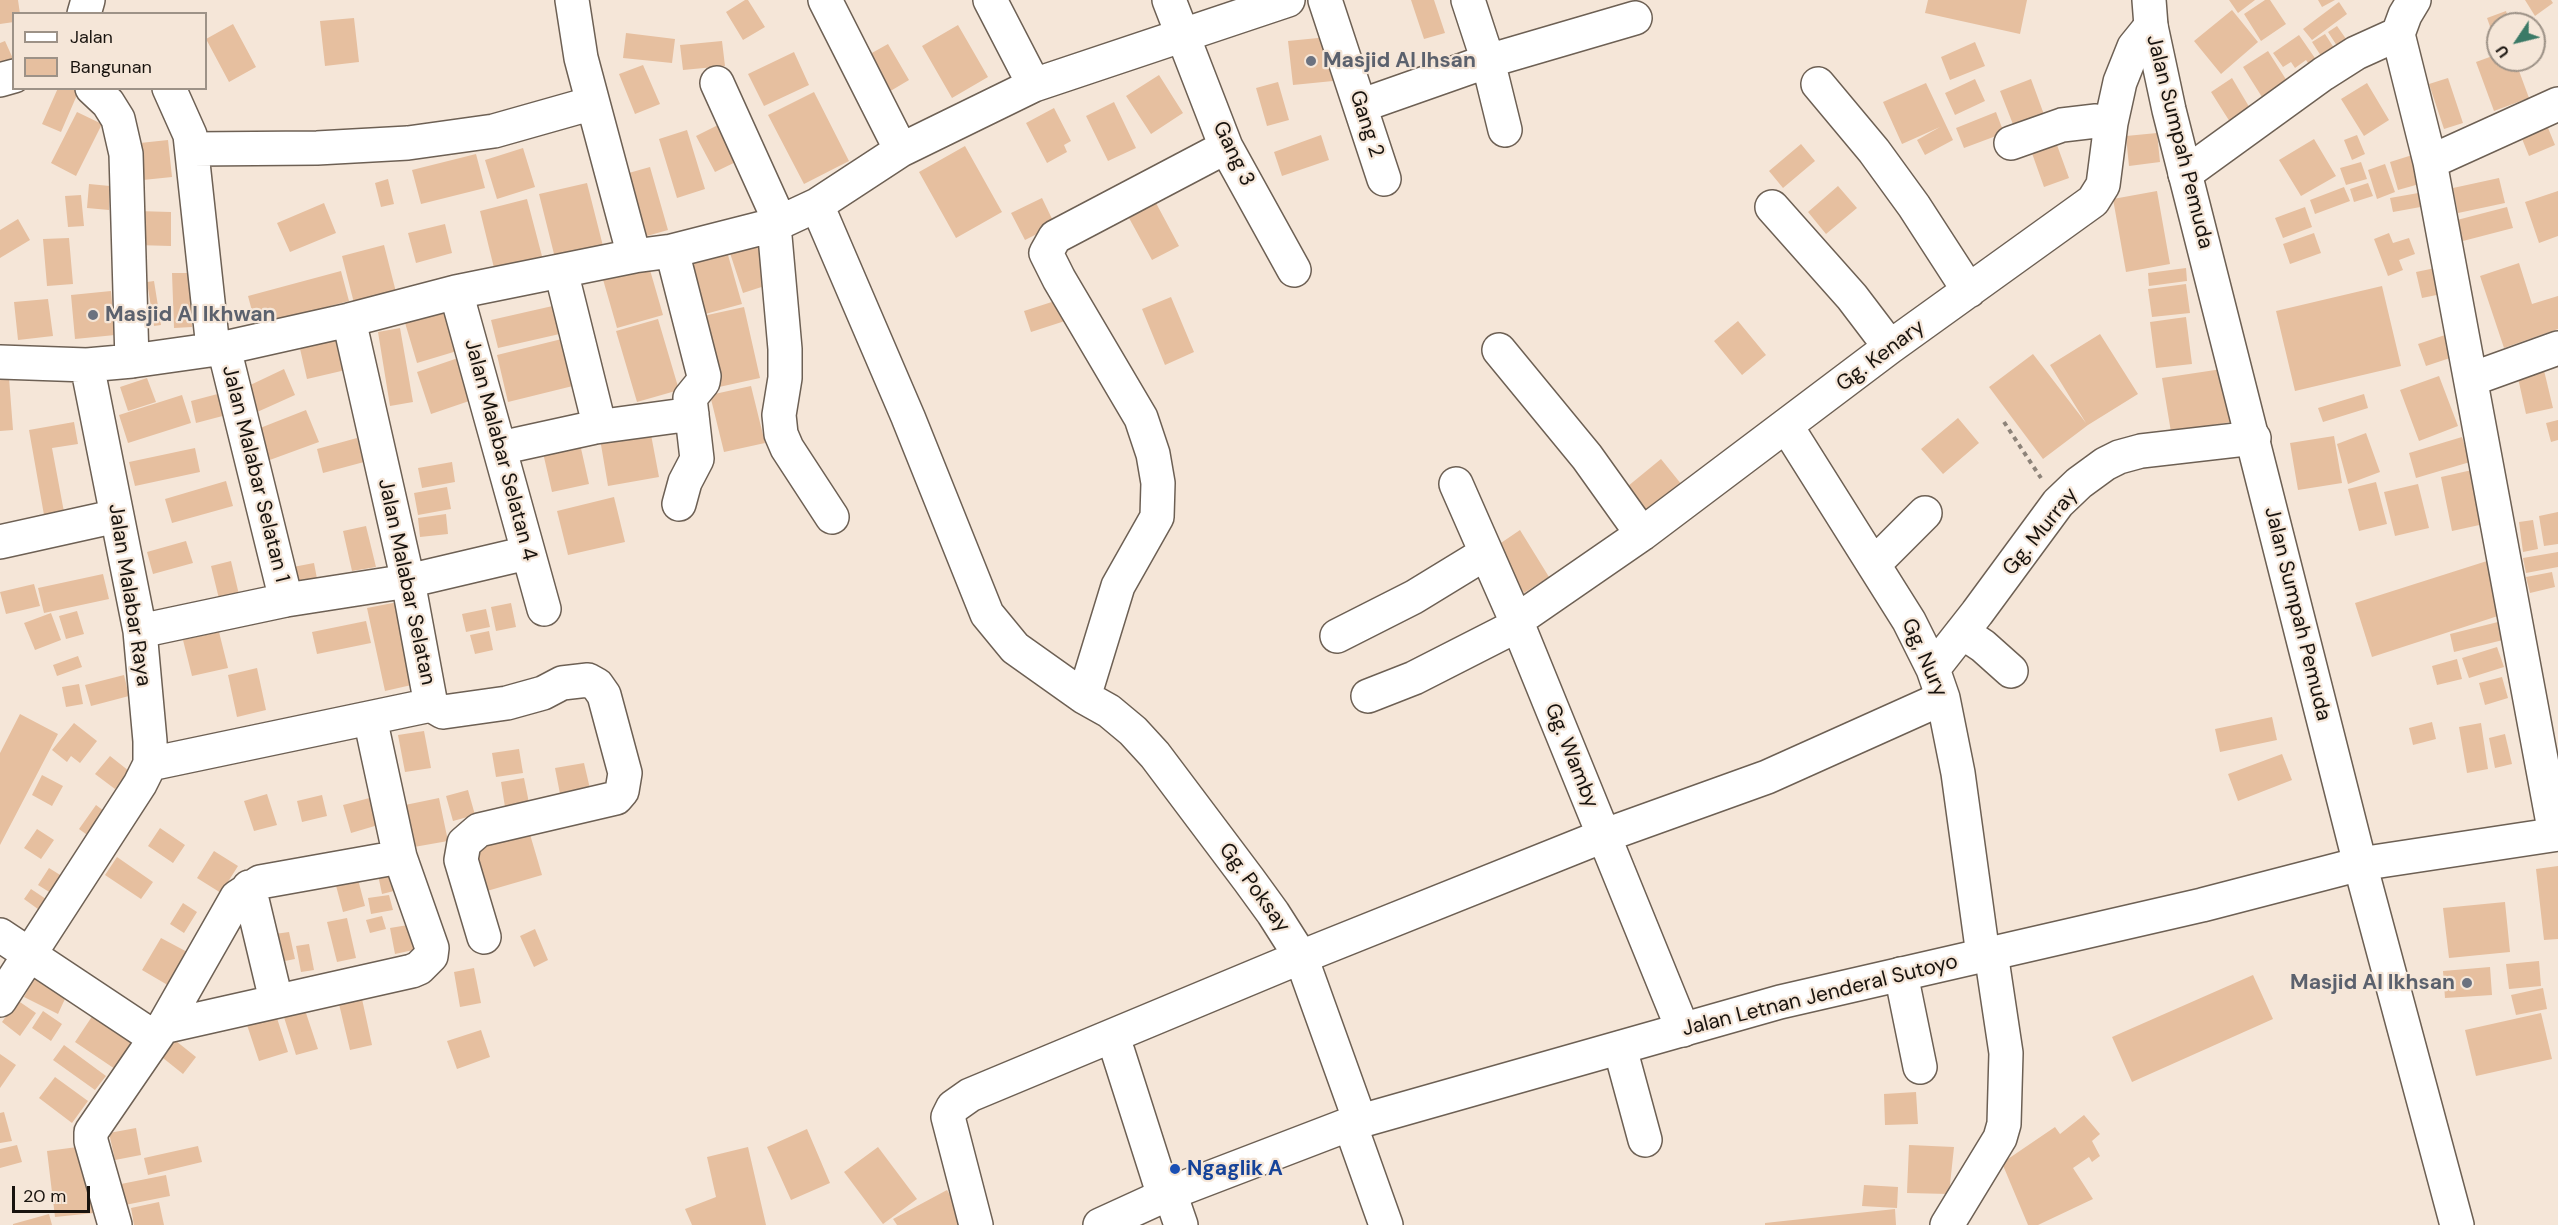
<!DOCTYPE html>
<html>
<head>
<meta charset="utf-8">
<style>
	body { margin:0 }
	#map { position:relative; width:2558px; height:1225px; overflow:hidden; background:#f5e6d8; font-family:"DM Sans",sans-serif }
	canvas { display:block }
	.legend { position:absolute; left:12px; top:12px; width:195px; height:78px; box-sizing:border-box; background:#f5e6d8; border:2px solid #9d9287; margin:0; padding:8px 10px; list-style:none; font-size:18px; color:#18130e }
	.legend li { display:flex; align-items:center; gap:12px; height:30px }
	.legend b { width:30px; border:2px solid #9d9287 }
	.north { position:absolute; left:2486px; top:12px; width:60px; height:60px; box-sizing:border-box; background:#f5e6d8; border:2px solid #9d9287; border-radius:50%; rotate:235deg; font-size:16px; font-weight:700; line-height:24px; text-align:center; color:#18130e }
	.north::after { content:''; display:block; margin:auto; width:21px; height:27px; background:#3b7a67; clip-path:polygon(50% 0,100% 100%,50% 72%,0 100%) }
	.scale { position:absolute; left:12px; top:1186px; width:78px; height:27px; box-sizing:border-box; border:3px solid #18130e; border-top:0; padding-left:8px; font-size:18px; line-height:21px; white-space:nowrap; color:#18130e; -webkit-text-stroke:4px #f5e6d8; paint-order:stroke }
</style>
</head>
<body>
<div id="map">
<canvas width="2558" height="1225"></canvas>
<ul class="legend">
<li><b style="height:8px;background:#fff"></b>Jalan</li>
<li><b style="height:16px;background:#e6bf9f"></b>Bangunan</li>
</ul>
<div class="north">U</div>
<div class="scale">20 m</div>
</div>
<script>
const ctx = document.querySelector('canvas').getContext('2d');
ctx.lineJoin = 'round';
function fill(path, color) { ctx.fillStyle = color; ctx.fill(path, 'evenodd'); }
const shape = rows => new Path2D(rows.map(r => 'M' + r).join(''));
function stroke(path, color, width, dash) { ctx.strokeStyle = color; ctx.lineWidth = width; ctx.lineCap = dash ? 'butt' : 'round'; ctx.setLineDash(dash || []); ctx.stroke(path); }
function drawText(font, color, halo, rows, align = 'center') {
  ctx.font = font + ' "DM Sans",sans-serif'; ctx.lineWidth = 4.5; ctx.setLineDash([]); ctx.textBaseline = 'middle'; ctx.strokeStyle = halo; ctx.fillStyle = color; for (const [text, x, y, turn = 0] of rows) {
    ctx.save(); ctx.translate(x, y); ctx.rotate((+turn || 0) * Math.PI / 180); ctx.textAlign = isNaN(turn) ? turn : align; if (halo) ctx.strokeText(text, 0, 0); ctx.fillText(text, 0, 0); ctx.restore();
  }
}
const building = shape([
	[0,0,18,0,20,14,14,14,14,22,0,24],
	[745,0,748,0,765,27,743,40,726,12],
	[1411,0,1434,0,1445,33,1424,39],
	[1928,0,2027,0,2020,34,1925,13],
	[2229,0,2255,0,2238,13],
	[2265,0,2270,0,2286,24,2261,41,2244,14],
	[2318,0,2335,0,2322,7],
	[2525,0,2551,0,2553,3,2535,16],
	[2339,2,2347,14,2312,40,2303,29],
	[2232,10,2258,42,2221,74,2194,41],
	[2506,11,2510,24,2498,24,2498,49,2487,18],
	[354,18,359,62,325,66,320,21],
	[233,24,256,67,229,82,206,39],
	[958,25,988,77,952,98,922,46],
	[2337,26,2351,46,2341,52,2328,32],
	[626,33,675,39,672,63,623,58],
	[2325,34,2338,54,2325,62,2312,42],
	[2299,35,2317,61,2310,66,2306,60,2295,68,2291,62,2283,67,2273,53],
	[1328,37,1333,81,1293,85,1288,41],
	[5,41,14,61,0,67,0,43],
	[722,41,725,66,683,70,680,45],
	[1975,42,1985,66,1950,80,1941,57],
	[888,44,909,80,882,96,861,59],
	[2268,51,2287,81,2262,97,2243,67],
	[794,52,809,85,764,106,748,74],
	[2498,54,2498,60,2515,60,2529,98,2494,111,2476,62],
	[643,65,660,104,635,114,619,74],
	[1159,75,1183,113,1151,134,1126,96],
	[2232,78,2251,110,2230,122,2211,92],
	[2448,78,2463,123,2444,129,2429,84],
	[1975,79,1985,101,1955,115,1945,93],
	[2031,79,2046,120,2016,132,2000,91],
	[1278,82,1289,120,1267,126,1256,88],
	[1926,83,1953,140,1925,155,1917,140,1940,127,1902,144,1883,102],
	[2367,83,2389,120,2364,136,2341,99],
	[58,88,80,88,61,132,42,124],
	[814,92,849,161,804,184,768,115],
	[1114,102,1136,148,1108,161,1086,116],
	[1054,108,1071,141,1064,145,1067,152,1047,163,1026,123],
	[77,112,102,124,76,176,51,163],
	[1996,112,2004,133,1964,148,1956,128],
	[2544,118,2555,145,2529,156,2518,129],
	[726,121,744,158,715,172,696,136],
	[687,130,705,189,677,198,659,139],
	[2157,133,2160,162,2129,166,2126,136],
	[2053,134,2069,178,2044,187,2028,142],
	[1321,135,1329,160,1282,176,1274,152],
	[2357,135,2365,154,2352,160,2344,140],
	[2314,139,2336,176,2301,196,2279,160],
	[168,140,172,177,143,180,140,143],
	[1801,144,1815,161,1783,188,1769,171],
	[965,146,1002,212,956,238,919,172],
	[523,148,535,187,497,199,485,160],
	[2422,152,2430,181,2398,190,2390,162],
	[476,154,485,188,421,204,412,170],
	[2361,162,2367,179,2346,185,2340,168],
	[2385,164,2395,192,2377,199,2368,170],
	[650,167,668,230,636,239,618,176],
	[2499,178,2505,203,2458,213,2453,188],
	[388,179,394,204,381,207,375,183],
	[587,183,604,250,556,262,539,194],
	[2368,183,2373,196,2354,202,2350,189],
	[89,184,110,186,109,210,87,208],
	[1838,186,1857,208,1826,234,1808,212],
	[2344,187,2350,201,2315,214,2310,200],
	[2157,191,2170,264,2126,272,2113,199],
	[2558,191,2558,236,2539,243,2525,202],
	[2424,192,2426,206,2393,212,2390,198],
	[81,195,84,226,68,227,65,196],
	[1042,198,1055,225,1025,240,1011,213],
	[527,199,543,260,495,272,480,211],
	[324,203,336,233,290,252,277,223],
	[1156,203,1179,246,1152,260,1129,218],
	[2305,207,2312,227,2283,238,2275,218],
	[2507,207,2513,228,2463,241,2457,220],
	[137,211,171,212,171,246,136,245],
	[18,219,30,240,0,258,0,230],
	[445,224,452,253,416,263,408,233],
	[2314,233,2321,253,2290,264,2283,244],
	[2389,233,2393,243,2409,238,2415,254,2399,260,2403,270,2388,276,2374,239],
	[69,238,73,284,47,286,43,239],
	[765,242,777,282,743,293,730,253],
	[384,245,397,296,355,307,342,256],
	[726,248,742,304,698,316,683,260],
	[648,263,663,315,617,328,602,276],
	[2519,263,2532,304,2558,296,2558,329,2504,348,2480,276],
	[2445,266,2451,292,2422,298,2416,272],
	[2186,268,2187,281,2149,286,2148,273],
	[341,271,349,301,256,326,248,296],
	[172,273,190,273,192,327,174,328],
	[154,281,161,325,154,326,147,282],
	[2186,284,2190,313,2152,317,2148,289],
	[2382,286,2401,366,2295,391,2276,311],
	[111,291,115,335,75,339,71,295],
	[1171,297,1194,352,1165,365,1142,309],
	[48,299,53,336,18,340,14,302],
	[1061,299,1068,320,1031,332,1024,311],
	[454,302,467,348,417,363,403,316],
	[557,305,564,333,498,348,491,320],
	[744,307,760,378,719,387,703,316],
	[2186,317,2192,364,2156,368,2150,322],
	[658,319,679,390,637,402,616,331],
	[1738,321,1766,355,1742,375,1714,341],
	[400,328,413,402,390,406,378,332],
	[340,330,350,369,307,379,298,340],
	[2454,332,2462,354,2426,366,2418,344],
	[2100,334,2138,394,2088,425,2043,459,1989,387,2033,354,2086,423,2050,365],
	[574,336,585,383,508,402,497,355],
	[464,356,478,398,431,414,417,372],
	[2542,362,2553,408,2526,414,2516,369],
	[284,369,295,395,255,413,244,388],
	[2222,369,2231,422,2171,432,2162,378],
	[2439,376,2458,426,2419,441,2400,390],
	[9,378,13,430,0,431,0,379],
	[147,378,156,402,128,411,120,387],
	[751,386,765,443,724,452,710,395],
	[229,391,234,413,196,423,191,401],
	[2364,394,2368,408,2323,422,2318,408],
	[182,395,191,423,128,443,119,415],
	[306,410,319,442,267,461,255,430],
	[1958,418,1979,443,1943,474,1921,449],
	[2558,420,2558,440,2551,442,2546,423],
	[74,422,78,444,52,448,64,512,44,515,29,430],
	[649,424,659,477,608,486,599,433],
	[2366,433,2380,472,2348,484,2337,444],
	[578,435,589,484,552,492,541,444],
	[2334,436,2342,483,2298,490,2290,443],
	[2462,437,2470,462,2416,478,2409,453],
	[357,438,364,462,323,473,317,449],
	[195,448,200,472,135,486,129,462],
	[1661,459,1686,490,1647,521,1622,491],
	[452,462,455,482,422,488,418,468],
	[2472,470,2484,524,2452,531,2441,477],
	[226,481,233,506,172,523,165,499],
	[2376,482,2387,524,2359,531,2348,489],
	[2418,484,2429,528,2395,536,2384,492],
	[447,487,451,509,418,515,414,493],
	[614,497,625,542,568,555,557,511],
	[2558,512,2558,544,2544,546,2539,516],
	[446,514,448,534,420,537,418,518],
	[2533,520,2538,549,2523,552,2519,522],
	[366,526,376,567,352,571,343,531],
	[1520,530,1549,577,1524,593,1518,583,1509,589,1495,547],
	[186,541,193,563,153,574,147,552],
	[2558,552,2558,567,2526,573,2523,558],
	[231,561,241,603,221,607,211,566],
	[2487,561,2504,614,2372,657,2355,603],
	[314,563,319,589,298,592,293,567],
	[2552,572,2555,587,2530,593,2526,577],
	[103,574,109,599,44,613,38,588],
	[34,584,40,606,6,614,0,592],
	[398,602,416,684,385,691,367,608],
	[511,603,516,627,496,631,491,607],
	[486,609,490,627,466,632,462,614],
	[77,611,84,634,66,639,59,616],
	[51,613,61,640,35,650,24,623],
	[366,621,371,643,317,654,312,632],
	[2498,622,2503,640,2454,652,2450,634],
	[489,631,493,650,475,654,470,635],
	[219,632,228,668,192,676,183,640],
	[2497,647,2504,667,2469,678,2462,658],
	[78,656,82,667,57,676,53,665],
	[2457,659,2462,679,2437,685,2432,666],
	[257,668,266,710,237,717,228,675],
	[124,675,129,696,91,706,85,685],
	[2502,677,2508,698,2485,705,2479,683],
	[79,684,83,704,66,707,62,687],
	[20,714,58,734,0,845,0,753],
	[2272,717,2277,740,2220,752,2215,729],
	[2432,722,2436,739,2413,745,2409,728],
	[74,723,97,741,80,763,71,756,67,762,52,750],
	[2481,723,2488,769,2467,773,2459,727],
	[424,731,431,768,405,772,398,735],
	[2505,734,2512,764,2495,768,2489,738],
	[519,749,523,773,496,777,492,753],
	[2282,754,2292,780,2238,801,2228,774],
	[110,756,129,771,115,789,95,774],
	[584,763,591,793,561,799,555,768],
	[42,775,63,786,52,806,32,795],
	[524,778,529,803,505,807,501,782],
	[468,790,475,815,453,821,446,796],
	[267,794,277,825,254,831,244,801],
	[322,795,327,816,302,822,297,801],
	[377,796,385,823,351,833,343,805],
	[439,798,448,841,414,847,405,805],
	[96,805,108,814,90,837,79,829],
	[160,828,185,845,173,863,148,846],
	[37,829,54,840,41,859,24,848],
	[529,831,542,875,487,891,474,848],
	[214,851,238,866,221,893,197,878],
	[117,857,153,882,141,899,105,875],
	[401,864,406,888,382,894,377,870],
	[2558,866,2558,939,2544,940,2536,869],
	[49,868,65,878,54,895,38,885],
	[356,872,365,906,343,912,334,878],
	[31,889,49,901,42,912,24,899],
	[389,895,393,910,371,914,368,898],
	[2505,902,2510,952,2449,958,2443,908],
	[183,903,197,912,184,933,170,924],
	[382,916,386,929,370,933,366,920],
	[347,918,356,958,337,962,327,922],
	[414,924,418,949,395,954,390,928],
	[535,929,548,960,534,967,520,936],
	[289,932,295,959,280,962,275,934],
	[161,938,191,954,171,987,142,970],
	[309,944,314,970,301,972,296,946],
	[2539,961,2541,986,2509,989,2506,964],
	[2490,967,2492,995,2445,998,2443,971],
	[474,968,481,1003,460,1007,454,972],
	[37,972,70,988,58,1014,24,997],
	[2253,975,2273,1019,2132,1082,2112,1037],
	[2543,988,2547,1009,2516,1015,2511,995],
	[362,999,372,1045,350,1050,339,1004],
	[17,1000,36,1013,20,1036,2,1022],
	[303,1004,318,1049,296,1055,282,1011],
	[97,1009,136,1036,115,1069,75,1042],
	[274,1009,288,1052,259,1061,245,1019],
	[43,1011,62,1024,51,1041,32,1028],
	[2541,1013,2552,1059,2476,1076,2465,1030],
	[481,1030,490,1057,457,1069,447,1041],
	[171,1037,196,1057,183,1074,158,1054],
	[64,1045,106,1076,95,1090,53,1060],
	[0,1054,16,1065,0,1088],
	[55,1077,88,1101,72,1123,39,1098],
	[1916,1092,1918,1124,1885,1125,1884,1094],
	[4,1112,12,1141,0,1143,0,1113],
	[2084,1115,2100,1134,2092,1141,2100,1156,2092,1162,2089,1157,2073,1168,2093,1199,2038,1225,2028,1225,2002,1163,2055,1127,2060,1134],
	[136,1128,141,1155,115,1160,109,1133],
	[807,1129,830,1183,791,1200,767,1147],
	[17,1145,22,1162,0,1168,0,1149],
	[1909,1145,1954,1147,1949,1194,1907,1193],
	[85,1146,94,1213,55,1217,47,1151],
	[198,1146,202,1162,148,1175,144,1158],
	[748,1147,766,1225,692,1225,685,1209,716,1197,707,1157],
	[878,1147,917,1199,883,1224,844,1172],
	[166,1175,170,1196,125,1205,121,1184],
	[1864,1185,1898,1187,1897,1208,1862,1206],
	[947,1190,965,1221,958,1225,897,1225,893,1219],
	[159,1202,164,1225,134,1225,131,1208],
	[1895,1209,1896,1225,1765,1225,1765,1223],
	[49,1214,52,1225,13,1225,13,1224]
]);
const path = shape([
	[2004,422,2041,478]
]);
const minor = shape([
	[572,0,581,58,593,103],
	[825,0,901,150],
	[990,0,1034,85],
	[1169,0,1226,147,1294,270],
	[1325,0,1384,179],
	[1468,0,1488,61,1505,130],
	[84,14,88,0],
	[2398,34,2430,162,2555,834],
	[0,80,14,76],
	[717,83,780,222],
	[1818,84,1874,151,1914,206,1969,291],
	[92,88,108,103,118,119,126,154,132,361],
	[169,88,190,135,213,348],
	[1360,106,1488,61,1635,18],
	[2011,143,2062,125,2096,121,2111,123],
	[192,149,317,148,408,143,494,131,593,103,634,256],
	[2430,162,2558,104],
	[2185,174,2323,74,2356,53,2398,34,2405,15,2414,0],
	[817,205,908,417,987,614,1015,648,1084,697,1109,711,1133,731,1155,755,1249,880,1273,913,1301,957,1360,1121],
	[1772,207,1852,297,1890,347],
	[774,225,785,349,785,378,779,415,781,434,787,448,832,517],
	[672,251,704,376,703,382,690,398,697,459,685,482,679,504],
	[561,271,597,416,596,427],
	[456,292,544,609],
	[224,348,286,600],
	[1499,350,1587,457,1642,534],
	[0,362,87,365,132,361,224,348,349,320,456,292,634,256,672,251,774,225,817,205,901,150,1034,85,1288,0],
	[2472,379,2558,348],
	[1787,427,1909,621,1933,669,1943,698,1958,773,1983,955],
	[500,448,596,427,692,414],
	[1456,484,1518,625,1683,1030],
	[0,542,117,516],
	[1874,564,1925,513],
	[1516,621,1642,534,1890,347,2093,201,2103,185,2111,123,2120,82,2134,47,2151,26],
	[140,631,286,600,408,581,527,553],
	[1962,632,1983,646,2011,671],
	[1337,636,1414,597,1486,553],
	[1933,669,1977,613,2058,503,2079,483,2105,464,2119,457,2141,451,2254,438],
	[1368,696,1414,678,1518,625],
	[1084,697,1118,586,1157,517,1158,483,1153,454,1141,418,1059,279,1046,253,1055,237,1226,147],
	[431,705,443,712,507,703,543,693,562,683,588,680,597,685,604,695,625,773,622,791,616,798,479,830,464,843,461,860,484,937],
	[150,764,431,705,408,581,349,320],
	[249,887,276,1000],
	[0,935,155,1038],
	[1901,974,1920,1067],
	[0,1000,140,784,150,764,150,741,140,631,87,365],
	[163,1027,412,971,419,968,431,956,432,948,400,857,370,718],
	[1620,1048,1645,1140],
	[1118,1052,1164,1196],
	[1350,1124,1386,1225],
	[1170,1193,1181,1225],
	[115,1225,91,1141,91,1132,163,1027,237,897,260,882,400,857],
	[976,1225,948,1117,953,1107,970,1095,1301,957,1603,836,1767,777,1943,698],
	[1947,1225,2000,1138,2004,1124,2006,1053,1991,953]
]);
const major = shape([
	[1100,1225,1170,1193,1350,1124,1780,1002,2202,905,2360,864,2558,834]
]);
const highway = shape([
	[2149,0,2151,26,2169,110,2360,864,2457,1225]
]);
const markers = [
	[1311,61,6,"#6b7280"],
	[93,315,6,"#6b7280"],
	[2467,983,6,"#6b7280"],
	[1175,1169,6,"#1a4fb4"]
];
const worshipNames = [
	["Masjid Al Ihsan",1323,61],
	["Masjid Al Ikhwan",105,315],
	["Masjid Al Ikhsan",2455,983,"right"]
];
const streetNames = [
	["Gang 2",1366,124,72],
	["Jalan Sumpah Pemuda",2179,142,76],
	["Gang 3",1233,154,64],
	["Gg. Kenary",1881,356,-37],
	["Jalan Malabar Selatan 4",500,450,75],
	["Jalan Malabar Selatan 1",255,474,76],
	["Gg. Murray",2041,532,-51],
	["Jalan Malabar Selatan",406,582,78],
	["Jalan Malabar Raya",129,595,81],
	["Jalan Sumpah Pemuda",2297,614,76],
	["Gg, Nury",1924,658,66],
	["Gg. Wamby",1571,756,68],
	["Gg. Poksay",1254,888,54],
	["Jalan Letnan Jenderal Sutoyo",1820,996,-14]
];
const transitNames = [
	["Ngaglik A",1187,1169]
];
fill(building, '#e6bf9f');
stroke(minor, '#6d6054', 36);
stroke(major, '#6d6054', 36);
stroke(highway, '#6d6054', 36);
stroke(path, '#8d8379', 4, [4.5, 4.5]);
stroke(minor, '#fff', 33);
stroke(major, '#fff', 33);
stroke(highway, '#fff', 33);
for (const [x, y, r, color] of markers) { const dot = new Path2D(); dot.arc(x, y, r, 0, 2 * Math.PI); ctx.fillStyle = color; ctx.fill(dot); stroke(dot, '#f5e6d8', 2); }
drawText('bold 21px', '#5b616d', '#f5e6d8', worshipNames, 'left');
drawText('21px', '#18130e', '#f5e6d8', streetNames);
drawText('bold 21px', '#164399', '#f5e6d8', transitNames, 'left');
</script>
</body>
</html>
